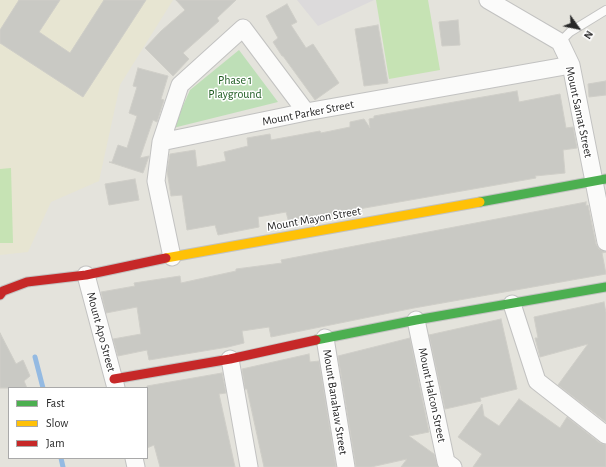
<!DOCTYPE html>
<html>
<head>
<meta charset="utf-8">
<style>
	body { margin:0 }
	#map { position:relative; width:606px; height:467px; overflow:hidden; background:#e4e3dc; font-family:"Alegreya Sans",sans-serif }
	canvas { display:block }
	.legend { position:absolute; left:8px; top:387px; width:140px; height:72px; box-sizing:border-box; background:#fff; border:1px solid #a9a9a9; margin:0; padding:5px 7px; list-style:none; font-size:12px; color:#272727 }
	.legend li { display:flex; align-items:center; gap:8px; height:20px }
	.legend b { width:20px; border:1px solid #a9a9a9 }
	.north { position:absolute; left:558px; top:8px; width:40px; height:40px; -webkit-text-stroke:3px #fff; paint-order:stroke; rotate:123deg; font-size:11px; font-weight:700; line-height:16px; text-align:center; color:#272727 }
	.north::after { content:''; display:block; margin:auto; width:14px; height:18px; background:#272727; clip-path:polygon(50% 0,100% 100%,50% 72%,0 100%) }
</style>
</head>
<body>
<div id="map">
<canvas width="606" height="467"></canvas>
<ul class="legend">
<li><b style="height:5px;background:#4caf50"></b>Fast</li>
<li><b style="height:5px;background:#ffc107"></b>Slow</li>
<li><b style="height:5px;background:#c62828"></b>Jam</li>
</ul>
<div class="north">N</div>
</div>
<script>
const ctx = document.querySelector('canvas').getContext('2d');
ctx.lineJoin = 'round';
function fill(path, color) { ctx.fillStyle = color; ctx.fill(path, 'evenodd'); }
const shape = rows => new Path2D(rows.map(r => 'M' + r).join(''));
function stroke(path, color, width, dash) { ctx.strokeStyle = color; ctx.lineWidth = width; ctx.lineCap = dash ? 'butt' : 'round'; ctx.setLineDash(dash || []); ctx.stroke(path); }
function drawText(font, color, halo, rows, align = 'center') {
  ctx.font = font + ' "Alegreya Sans",sans-serif'; ctx.lineWidth = 3; ctx.setLineDash([]); ctx.textBaseline = 'middle'; ctx.strokeStyle = halo; ctx.fillStyle = color; for (const [text, x, y, turn = 0] of rows) {
    ctx.save(); ctx.translate(x, y); ctx.rotate((+turn || 0) * Math.PI / 180); ctx.textAlign = isNaN(turn) ? turn : align; if (halo) ctx.strokeText(text, 0, 0); ctx.fillText(text, 0, 0); ctx.restore();
  }
}
const industrial = shape([
	[297,0,374,0,318,26]
]);
const education = shape([
	[0,0,173,0,120,85,99,181,51,202,28,252,0,255]
]);
const green = shape([
	[239,50,278,102,173,128,190,90]
]);
const pitch = shape([
	[376,0,428,0,440,70,389,79],
	[11,168,13,243,0,243,0,169]
]);
const stream = shape([
	[35,357,43,388],
	[61,458,63,467]
]);
const building = shape([
	[19,0,60,0,39,32,70,53,104,0,146,0,83,97,0,43,0,30,19,0],
	[176,0,236,0,217,18,219,21,183,53,189,59,173,76,145,48,161,31,185,10,176,0],
	[287,4,297,22,291,25,306,48,313,44,339,83,315,100,283,56,282,56,273,42,278,38,266,16,287,4],
	[458,20,460,45,442,46,439,22,458,20],
	[378,25,388,83,364,86,355,29,378,25],
	[138,68,168,76,161,99,164,100,157,122,153,120,140,158,149,156,143,173,109,162,112,162,118,145,127,148,137,116,129,113,137,87,133,86,138,68],
	[606,81,606,95,589,97,588,84,606,81],
	[517,91,519,102,560,94,566,128,573,127,577,148,563,150,565,173,535,176,536,178,336,213,336,215,289,223,286,212,258,217,259,227,218,235,215,225,187,230,182,195,171,196,167,171,170,154,195,150,197,167,226,161,224,152,248,146,247,138,270,134,271,140,320,131,321,133,350,127,350,122,364,119,370,128,369,119,374,118,374,116,517,91],
	[135,179,139,200,109,205,105,184,135,179],
	[586,202,586,206,588,205,596,244,599,249,606,252,602,253,606,274,414,308,271,337,269,327,242,331,244,343,228,347,149,360,147,350,118,356,113,339,141,334,137,307,106,313,101,292,135,286,134,283,180,276,181,283,236,271,236,269,282,263,281,260,586,202],
	[604,302,606,313,606,422,558,385,588,344,540,357,535,338,538,338,534,317,604,302],
	[501,319,517,389,480,398,481,401,445,409,429,335,501,319],
	[0,333,16,364,23,360,30,376,24,381,27,388,0,388,0,333],
	[410,338,429,432,409,436,434,454,438,467,401,467,407,459,371,467,356,467,338,356,410,338],
	[309,354,310,362,319,361,336,467,264,467,247,389,245,389,242,369,309,354],
	[222,373,226,393,219,394,235,467,160,467,154,445,147,448,147,386,222,373],
	[519,399,560,428,567,417,600,443,606,445,606,467,473,467,482,454,458,437,482,404,484,416,499,426,519,399]
]);
const lane = shape([
	[560,42,570,32,606,10]
]);
const street = shape([
	[488,0,560,42,571,65,606,242],
	[161,142,306,112,571,65],
	[172,257,156,181,161,142,180,85,243,28,306,112],
	[86,275,116,388],
	[512,304,537,381,606,435],
	[416,320,446,462,453,467],
	[325,338,346,467],
	[230,359,249,467],
	[134,458,136,467]
]);
const fast = shape([
	[480,202,606,179],
	[316,340,416,320,606,287]
]);
const slow = shape([
	[166,258,480,202]
]);
const jam = shape([
	[0,295,3,291,27,282,86,275,166,258],
	[114,379,230,359,316,340]
]);
const parkNames = [
	["Phase 1",235,80],
	["Playground",235,94]
];
const streetNames = [
	["Mount Samat Street",579,112,78],
	["Mount Parker Street",308,113,-11],
	["Mount Mayon Street",314,219,-10],
	["Mount Apo Street",101,332,75],
	["Mount Halcon Street",432,395,78],
	["Mount Banahaw Street",335,402,81]
];
fill(industrial, '#dcdadb');
fill(education, '#e7e5d2');
fill(green, '#bedfb7');
fill(pitch, '#c6e3b4');
stroke(stream, '#94bae2', 5);
fill(building, '#c9c9c4');
stroke(building, '#cfcec8', 1);
stroke(lane, '#c2c2c1', 10);
stroke(street, '#c2c2c1', 19);
stroke(fast, '#c2c2c1', 11);
stroke(slow, '#c2c2c1', 11);
stroke(jam, '#c2c2c1', 11);
stroke(lane, '#fbfbfa', 8);
stroke(street, '#fbfbfa', 17);
stroke(fast, '#4caf50', 9);
stroke(slow, '#ffc107', 9);
stroke(jam, '#c62828', 9);
drawText('12px', '#1e5c21', '#fff', parkNames);
drawText('12px', '#272727', '#fff', streetNames);
</script>
</body>
</html>
